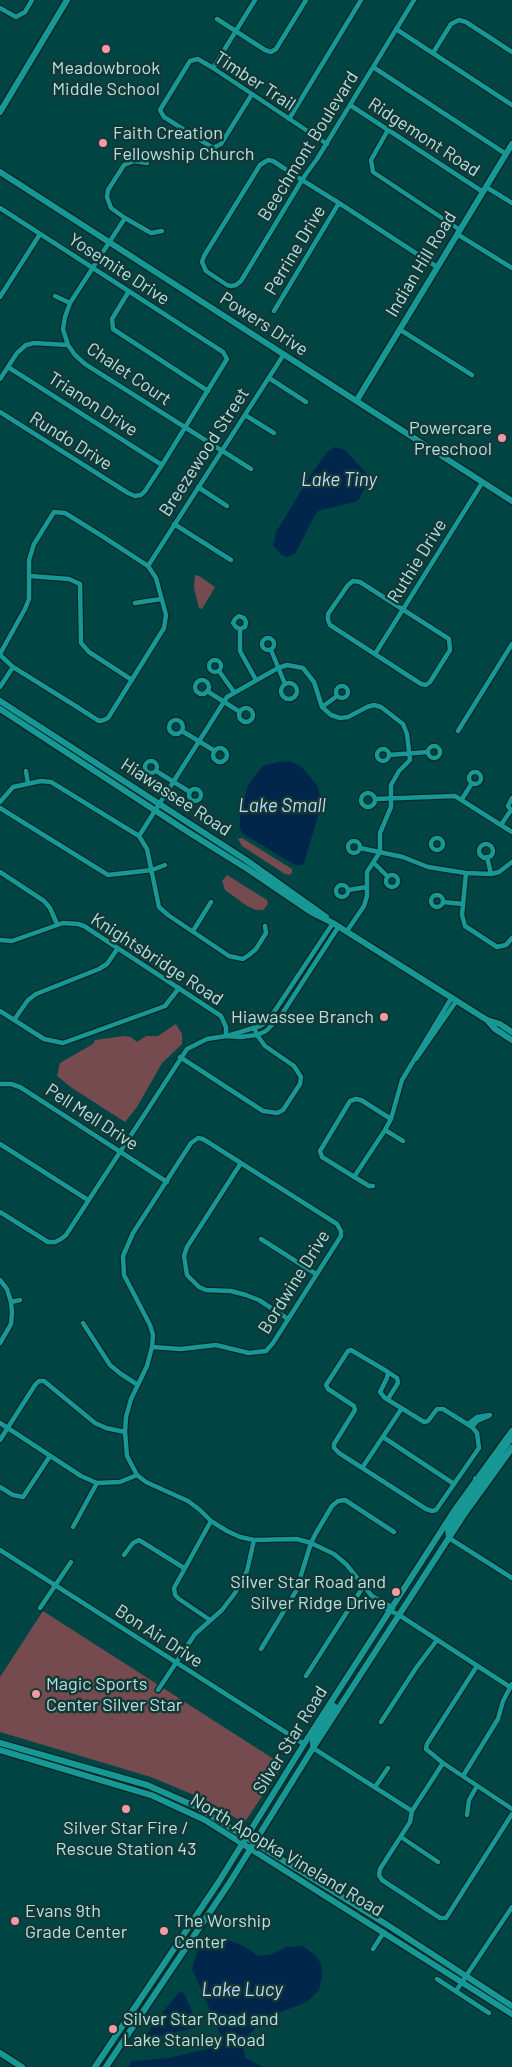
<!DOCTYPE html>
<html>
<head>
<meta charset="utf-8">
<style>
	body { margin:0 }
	canvas { display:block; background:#004544 }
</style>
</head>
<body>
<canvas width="512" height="2067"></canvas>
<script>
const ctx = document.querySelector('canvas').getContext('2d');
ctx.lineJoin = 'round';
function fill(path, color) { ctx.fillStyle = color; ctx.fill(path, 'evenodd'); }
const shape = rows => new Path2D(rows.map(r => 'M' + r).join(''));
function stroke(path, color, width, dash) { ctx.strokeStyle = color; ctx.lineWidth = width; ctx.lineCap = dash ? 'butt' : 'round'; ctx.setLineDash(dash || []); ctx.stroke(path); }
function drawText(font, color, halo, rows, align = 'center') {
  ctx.font = font + ' Barlow,sans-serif'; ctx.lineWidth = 5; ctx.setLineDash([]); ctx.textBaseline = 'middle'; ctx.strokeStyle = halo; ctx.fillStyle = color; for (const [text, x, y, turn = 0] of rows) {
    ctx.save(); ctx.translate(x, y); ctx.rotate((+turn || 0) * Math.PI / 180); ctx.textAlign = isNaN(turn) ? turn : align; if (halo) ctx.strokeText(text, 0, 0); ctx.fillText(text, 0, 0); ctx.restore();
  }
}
const green = shape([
	[195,575,199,576,215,587,202,609,199,608,194,588],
	[242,838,292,869,292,873,289,875,285,874,242,846,238,839],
	[227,875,267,900,268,904,263,910,256,910,247,906,225,890,222,881],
	[176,1024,182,1034,182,1044,162,1063,137,1107,125,1122,72,1088,57,1076,60,1063,93,1044,95,1040,124,1036,131,1037,137,1042,146,1036,158,1036],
	[43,1611,283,1765,244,1823,206,1800,151,1777,0,1732,0,1677]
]);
const water = shape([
	[335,447,345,450,366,473,368,481,365,488,359,499,355,502,318,511,314,517,295,554,287,557,282,555,273,546,276,532,314,470,327,452],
	[290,761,303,768,317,785,322,803,303,866,293,864,242,833,240,827,240,812,248,786,254,777,263,766,278,762],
	[222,1938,242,1945,258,1956,272,1954,287,1947,303,1946,315,1955,321,1964,322,1976,319,1990,307,2002,273,2015,256,2027,247,2037,243,2049,246,2058,263,2067,128,2067,132,2061,169,2058,223,2045,217,2025,192,1969,197,1952,208,1943],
	[180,1991,184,1993,197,2023,195,2028,149,2038,146,2036,153,2024]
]);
const street = shape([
	[414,0,317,159,306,174,302,180,241,281,236,285,231,286,227,285,206,271,202,262,204,256,260,165,268,160,273,161,302,180,339,203,437,267],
	[0,8,16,17,25,12,32,0],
	[217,19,265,50,271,52,276,49,306,0],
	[396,29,512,105],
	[433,53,451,24,459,20,466,22,512,52],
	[373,67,506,154],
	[213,68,255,0],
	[252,94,221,144,213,148,164,117,160,110,190,61,198,59,213,68,327,144],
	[350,105,483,192],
	[289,119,361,0],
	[388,130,371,160,373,172,460,230],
	[147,163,134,161,124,165,108,190,107,197,111,208,125,218,151,233,162,231],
	[486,187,512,203],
	[0,208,223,352,227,359,162,465,145,491,141,495,135,496,128,493,0,412],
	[125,218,70,303,65,317,63,329,68,345,75,355,85,364,251,469],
	[457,234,512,268],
	[129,291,112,319,113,329,208,391],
	[55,296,70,303],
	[0,297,40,234],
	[274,311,339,203],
	[399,329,472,375],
	[8,367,162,465],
	[269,378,306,402],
	[0,379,17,353,26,345,34,343,68,345],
	[245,415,274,433],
	[198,487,227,506],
	[174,524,231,560],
	[148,566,284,354],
	[30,576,69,579,80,584,81,643,89,652,132,680],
	[353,581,360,582,449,639,450,650,430,682,426,685,421,684,330,625,328,620,328,614,348,585,353,581],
	[135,603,161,599],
	[240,629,236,627,233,623,235,619,239,616,244,618,246,622,245,627,240,629,240,651,256,680],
	'262 644a6 6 0 1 1 12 0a6 6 0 1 1-12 0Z',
	[271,650,285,684],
	[0,654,25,609,29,599,29,560,34,544,54,512,65,513,102,536,148,566,156,578,166,615,164,628,108,718,104,720,99,721,74,705,13,667,0,655],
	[375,654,482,483],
	'209 666a6 6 0 1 1 12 0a6 6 0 1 1-12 0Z',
	[219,671,234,692],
	'195 687a7 7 0 1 1 14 0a7 7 0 1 1-14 0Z',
	'281 691a8 8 0 1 1 16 0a8 8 0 1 1-16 0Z',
	'336 692a6 6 0 1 1 12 0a6 6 0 1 1-12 0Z',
	[0,687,13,667],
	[207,691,240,712],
	[322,707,337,696],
	'239 715a7 7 0 1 1 14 0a7 7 0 1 1-14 0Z',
	'169 727a7 7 0 1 1 14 0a7 7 0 1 1-14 0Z',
	[182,731,215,751],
	[458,731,512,644],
	'428 752a6 6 0 1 1 12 0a6 6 0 1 1-12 0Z',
	'213 755a7 7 0 1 1 14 0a7 7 0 1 1-14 0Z',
	'377 755a6 6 0 1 1 12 0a6 6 0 1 1-12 0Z',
	[389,755,428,752],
	'145 767a6 6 0 1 1 12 0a6 6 0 1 1-12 0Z',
	[26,771,28,784],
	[156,771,190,792],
	'469 778a6 6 0 1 1 12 0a6 6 0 1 1-12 0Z',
	'189 795a6 6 0 1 1 12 0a6 6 0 1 1-12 0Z',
	'361 800a7 7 0 1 1 14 0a7 7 0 1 1-14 0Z',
	[512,798,508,806,512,811],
	[375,799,455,796,512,832],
	[462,799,472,783],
	[0,802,13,787,41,781,51,782,139,836,147,849,159,907,168,915,229,956,243,959,249,955,256,949,266,933,265,926],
	[0,808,108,875,152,870,165,865],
	[501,825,511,810],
	[139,836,227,697,278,668,287,665,303,668,314,682,322,707,331,715,340,718,348,717,367,707,374,705,381,707,403,724,407,734,410,760,399,771,391,785,391,807,380,833,380,852,367,872,367,896,364,906,347,931],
	'431 844a6 6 0 1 1 12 0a6 6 0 1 1-12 0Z',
	'348 847a6 6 0 1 1 12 0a6 6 0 1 1-12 0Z',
	'479 851a7 7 0 1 1 14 0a7 7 0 1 1-14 0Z',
	[360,848,403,857,428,867,466,873,491,874,499,872,512,862],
	[487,857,491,874],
	[374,863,388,877],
	[0,872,44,901,50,908,57,924],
	[466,873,462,915,465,926,497,947,506,945,512,938],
	'386 881a6 6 0 1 1 12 0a6 6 0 1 1-12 0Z',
	'336 891a6 6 0 1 1 12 0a6 6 0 1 1-12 0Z',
	[348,890,367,887],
	'431 901a6 6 0 1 1 12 0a6 6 0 1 1-12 0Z',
	[443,902,463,904],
	[193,931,211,902],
	[0,940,12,941,63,923,78,924,84,926,221,1016,226,1027,226,1036],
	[0,1011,44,1039,63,1043,157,1009,165,1006,179,988],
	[14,1020,28,1000,36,994,99,969,107,964,118,948],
	[227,1036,260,1026,268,1021,333,923],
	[180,1057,263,1111,277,1113,283,1110,300,1084,301,1077,294,1066,265,1046,257,1035,254,1027],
	[416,1059,457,1000],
	[0,1084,11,1084,20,1087,167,1182],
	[385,1130,403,1141],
	[0,1144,88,1200],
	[241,1163,187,1247,184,1256,187,1275,199,1287,206,1290,231,1291,246,1295,259,1300,288,1319],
	[354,1177,385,1130,391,1119,402,1080,452,997],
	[373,1186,369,1186,322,1157,320,1151,350,1101,356,1099,361,1100,391,1119],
	[0,1212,48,1242,55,1242,61,1239,66,1235,187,1049,207,1039,226,1036,240,1037,257,1035,266,1031,280,1017,339,926],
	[261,1239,316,1274],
	[0,1280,7,1289,11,1302,12,1313,11,1324,0,1343],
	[11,1302,20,1300],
	[83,1323,110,1365,121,1374,138,1385],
	[152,1347,181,1349,216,1345,249,1353,266,1351,273,1343,341,1236,341,1231,337,1224,203,1139,198,1138,191,1143,133,1233,123,1256,124,1275,150,1325,153,1335,152,1347,147,1366,131,1399,126,1417,125,1432,127,1456,137,1475,146,1482,188,1501,200,1510,211,1521,227,1531,240,1537,254,1540,297,1539,311,1543,334,1554,346,1564,380,1606,399,1615,510,1687],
	[351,1350,388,1372,387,1378,380,1392,385,1398,424,1422,428,1421,437,1409,443,1409,472,1427,477,1433,479,1448,436,1510,432,1511,426,1509,339,1453,334,1448,334,1444,355,1410,354,1406,328,1389,326,1385,348,1351,351,1350],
	[388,1399,398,1383,397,1378,388,1372],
	[0,1423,81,1476,97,1483,120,1482,137,1475],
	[468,1424,477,1417,490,1415],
	[472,1427,477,1421,489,1416],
	[383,1437,454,1484],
	[0,1440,35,1385,39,1381,44,1381,95,1423,106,1428,125,1432],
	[362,1468,402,1408],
	[0,1487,13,1495,23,1497,50,1456],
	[73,1527,97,1483],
	[449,1538,512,1578],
	[0,1550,304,1744],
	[124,1555,133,1543,139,1540,184,1568],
	[372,1596,393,1608],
	[40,1608,71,1562],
	[210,1620,179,1599,175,1595,174,1588,211,1521],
	[261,1649,296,1591,311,1543,316,1533,332,1506,338,1501,345,1500,394,1532],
	[477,1666,427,1744,426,1749,443,1763,512,1809],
	[306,1676,363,1587],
	[158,1690,195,1634,222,1610,235,1593,247,1571,254,1540],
	[381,1722,416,1668,437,1640],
	[313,1748,412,1811],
	[443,1763,412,1811,410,1822,380,1869,379,1875,382,1880,440,1918,446,1918,512,1814],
	[463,1776,498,1719,503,1701,512,1684],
	[375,1787,388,1768],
	[467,1815,469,1800,477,1786],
	[401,1837,438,1862],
	[373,1949,384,1932],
	[437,1979,489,2013],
	[456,1991,512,1907]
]);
const secondary = shape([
	[0,112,67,0],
	[0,172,512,501],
	[357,400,512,144],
	[0,701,246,860,326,917],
	[0,709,185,830,246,868,311,912,333,923,487,1020,500,1024,512,1032],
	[488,1021,495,1029,512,1040],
	[480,1490,482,1480,512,1437],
	[449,1538,448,1528,475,1489,476,1479],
	[0,1743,147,1785,197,1807,389,1926,512,2006],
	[313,1747,313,1741,317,1734,334,1706],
	[0,1750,151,1795,205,1820,512,2014],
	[0,2053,22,2067],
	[95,2067,218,1883,304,1744,454,1511,512,1431],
	[106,2067,230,1882,313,1748,463,1516,512,1448]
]);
const markers = [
	[106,49,5,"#f49aa5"],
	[103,143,5,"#f49aa5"],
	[502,438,5,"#f49aa5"],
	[384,1017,5,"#f49aa5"],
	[396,1592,5,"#f49aa5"],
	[36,1694,5,"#f49aa5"],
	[126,1809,5,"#f49aa5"],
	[15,1921,5,"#f49aa5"],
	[164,1931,5,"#f49aa5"],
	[113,2029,5,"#f49aa5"]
];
const poiNames = [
	["Meadowbrook",106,68,"center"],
	["Middle School",106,89,"center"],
	["Faith Creation",113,133],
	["Fellowship Church",113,154],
	["Powercare",492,428,"right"],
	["Preschool",492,449,"right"],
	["Hiawassee Branch",374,1017,"right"],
	["Silver Star Road and",386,1582,"right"],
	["Silver Ridge Drive",386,1603,"right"],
	["Magic Sports",46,1684],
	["Center Silver Star",46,1705],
	["Silver Star Fire /",126,1828,"center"],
	["Rescue Station 43",126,1849,"center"],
	["Evans 9th",25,1911],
	["Grade Center",25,1932],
	["The Worship",174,1921],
	["Center",174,1942],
	["Silver Star Road and",123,2019],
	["Lake Stanley Road",123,2040]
];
const streetNames = [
	["Timber Trail",255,81,33],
	["Ridgemont Road",424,137,33],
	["Beechmont Boulevard",308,146,-58],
	["Perrine Drive",295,250,-59],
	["Indian Hill Road",421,264,-59],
	["Yosemite Drive",119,269,33],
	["Powers Drive",264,324,33],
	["Chalet Court",129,374,34],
	["Trianon Drive",93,404,33],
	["Rundo Drive",71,441,32],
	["Breezewood Street",204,452,-57],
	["Ruthie Drive",417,561,-58],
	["Hiawassee Road",176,797,33],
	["Knightsbridge Road",157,959,33],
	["Pell Mell Drive",92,1117,33],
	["Bordwine Drive",294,1282,-58],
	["Bon Air Drive",159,1636,33],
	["Silver Star Road",290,1740,-58],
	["North Apopka Vineland Road",287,1855,31]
];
const waterNames = [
	["Lake Tiny",339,480],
	["Lake Small",282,806],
	["Lake Lucy",242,1990]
];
fill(green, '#754b50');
fill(water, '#00264c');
stroke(street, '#042928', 7);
stroke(secondary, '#042928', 9);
stroke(street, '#179895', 4.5);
stroke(secondary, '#179895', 6);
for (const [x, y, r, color] of markers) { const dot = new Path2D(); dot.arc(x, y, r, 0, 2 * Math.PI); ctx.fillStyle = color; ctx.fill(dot); stroke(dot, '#153837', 2); }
drawText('18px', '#b1e2df', '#153837', poiNames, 'left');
drawText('18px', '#b1e2df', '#153837', streetNames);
drawText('italic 19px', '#c2d9f4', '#153837', waterNames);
</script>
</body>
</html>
